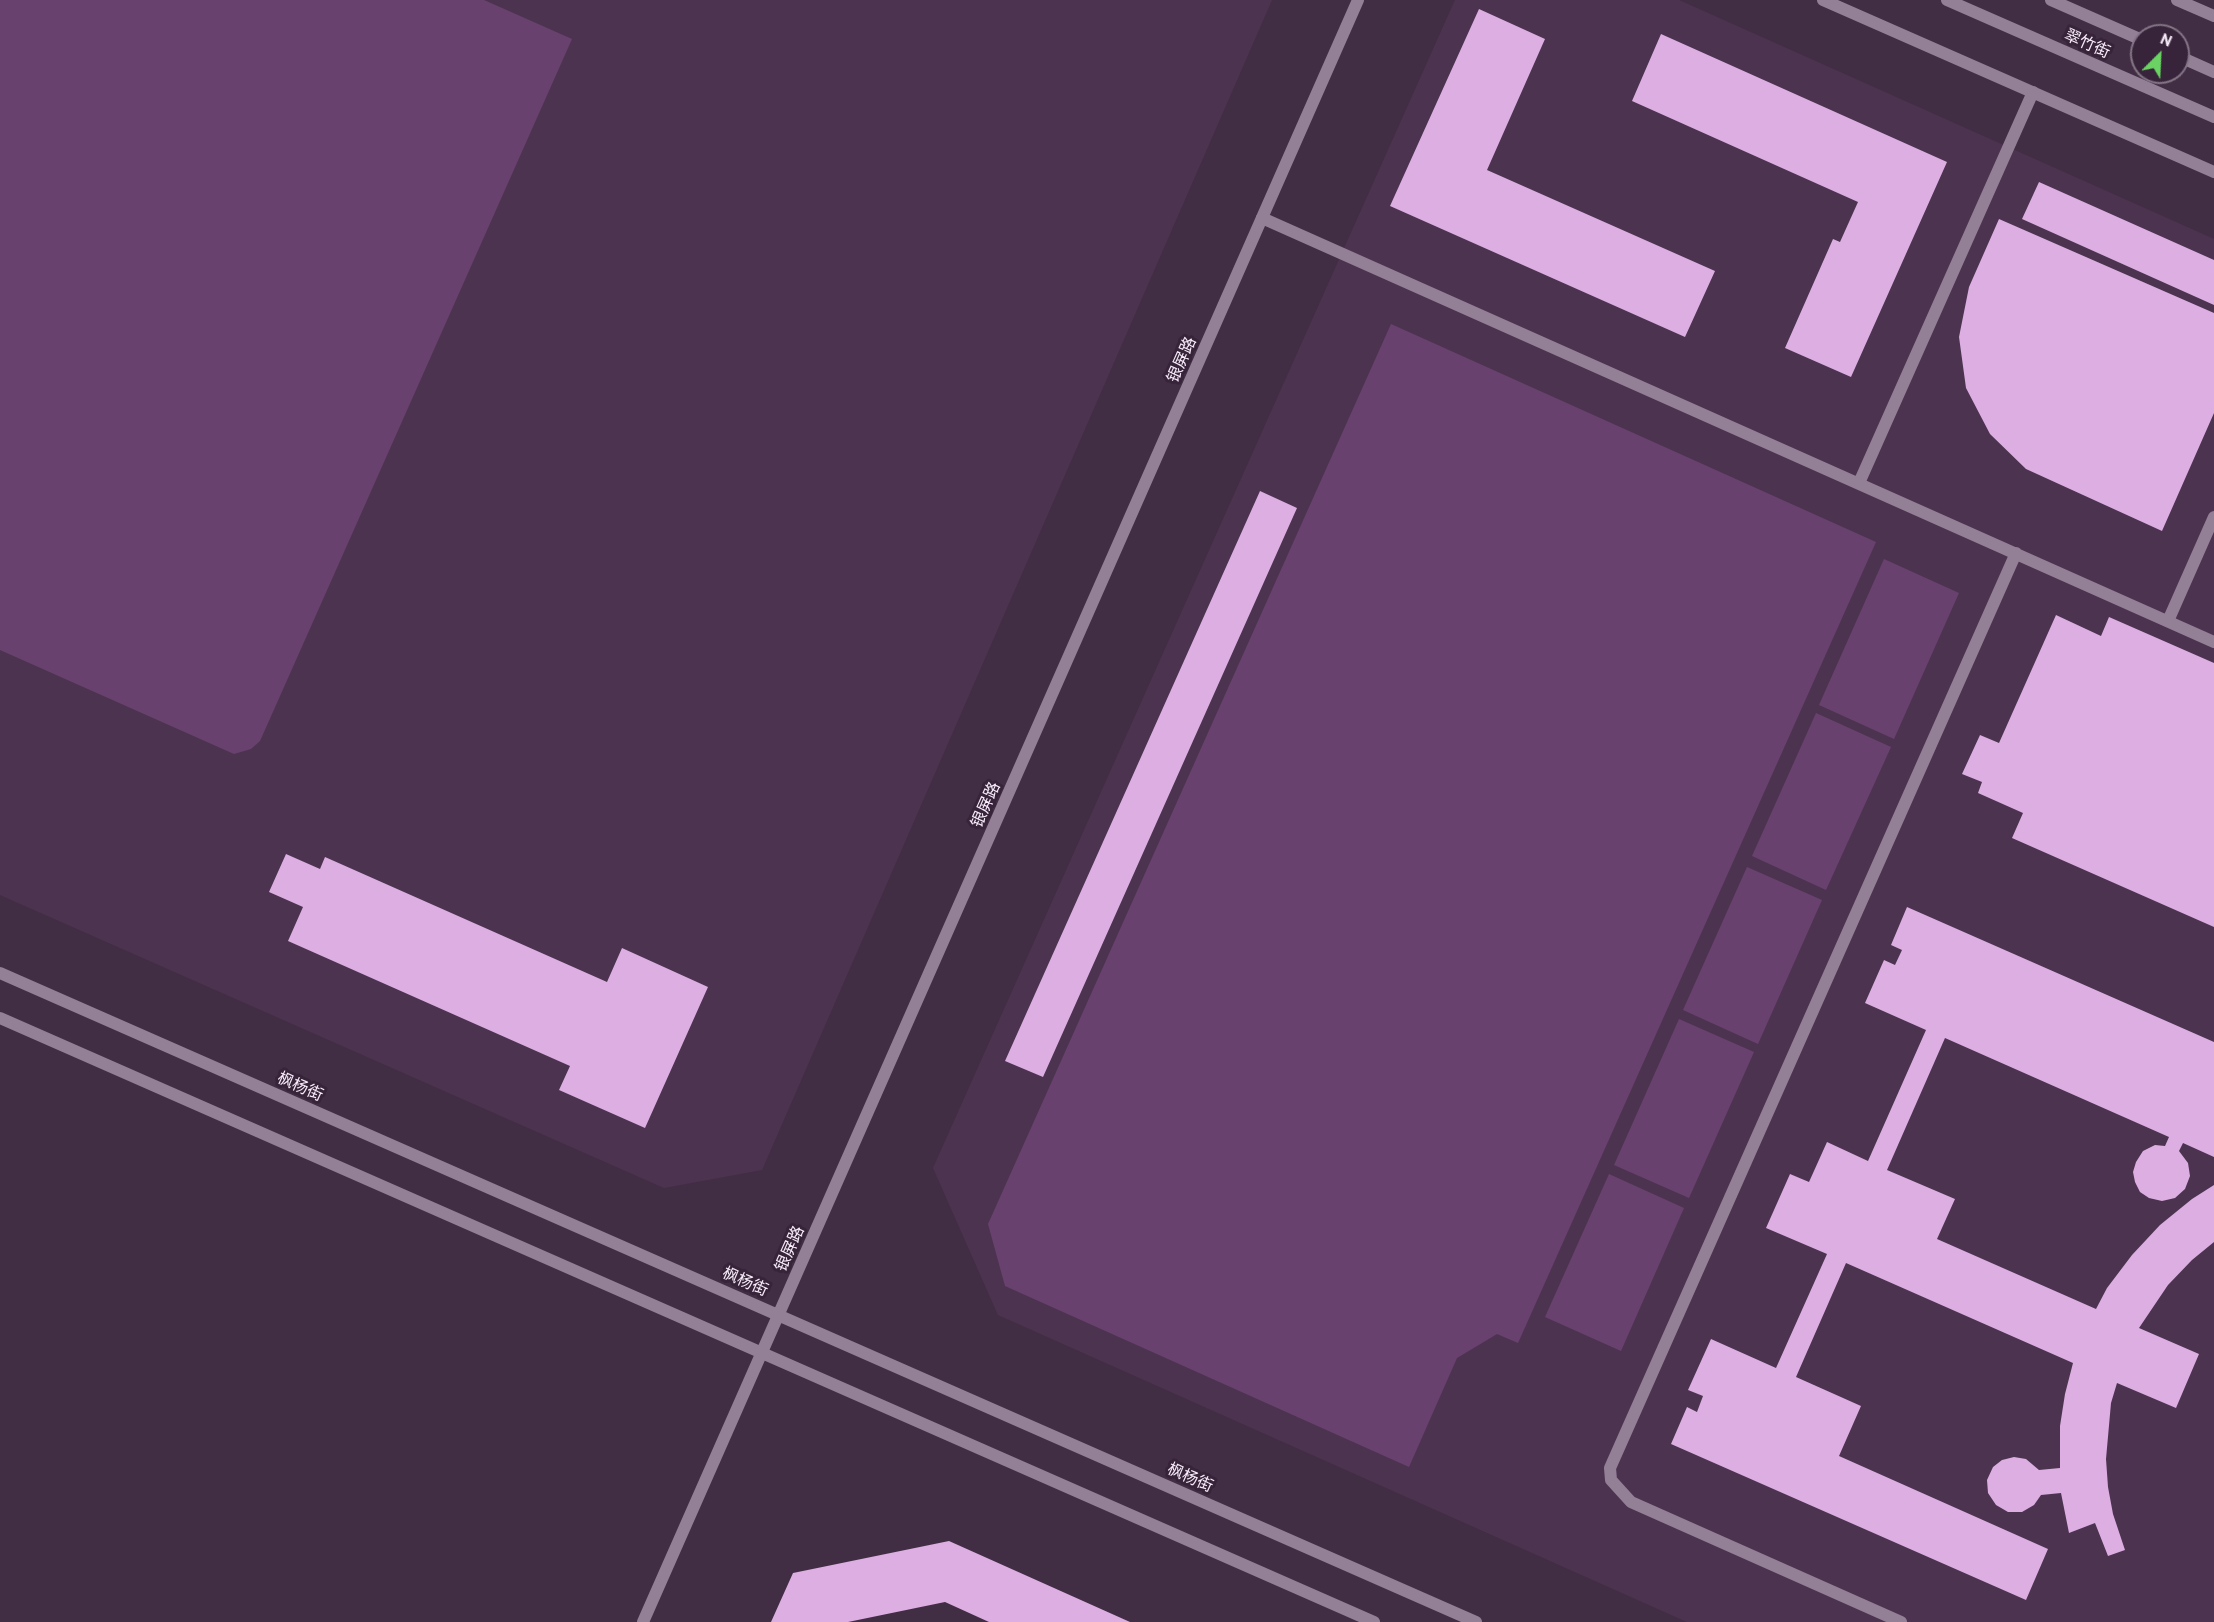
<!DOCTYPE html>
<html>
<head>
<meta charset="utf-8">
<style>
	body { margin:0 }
	#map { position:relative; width:2214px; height:1622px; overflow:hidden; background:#422e44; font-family:"PT Sans",sans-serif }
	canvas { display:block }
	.north { position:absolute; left:2130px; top:24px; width:60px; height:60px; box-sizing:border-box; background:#37243a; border:2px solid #847487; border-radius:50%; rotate:24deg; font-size:16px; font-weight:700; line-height:24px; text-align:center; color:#f8ecfa }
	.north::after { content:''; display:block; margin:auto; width:21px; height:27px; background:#6ad363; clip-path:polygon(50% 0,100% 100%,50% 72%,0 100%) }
</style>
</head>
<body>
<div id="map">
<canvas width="2214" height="1622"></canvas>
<div class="north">N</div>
</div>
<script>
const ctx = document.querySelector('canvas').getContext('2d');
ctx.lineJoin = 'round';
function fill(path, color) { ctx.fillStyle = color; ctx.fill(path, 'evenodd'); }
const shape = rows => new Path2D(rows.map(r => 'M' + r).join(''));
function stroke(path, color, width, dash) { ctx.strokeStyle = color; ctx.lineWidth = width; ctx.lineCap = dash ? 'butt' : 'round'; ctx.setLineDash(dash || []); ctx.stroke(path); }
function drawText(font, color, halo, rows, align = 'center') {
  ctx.font = font + ' "PT Sans","Noto Sans SC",sans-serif'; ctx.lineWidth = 6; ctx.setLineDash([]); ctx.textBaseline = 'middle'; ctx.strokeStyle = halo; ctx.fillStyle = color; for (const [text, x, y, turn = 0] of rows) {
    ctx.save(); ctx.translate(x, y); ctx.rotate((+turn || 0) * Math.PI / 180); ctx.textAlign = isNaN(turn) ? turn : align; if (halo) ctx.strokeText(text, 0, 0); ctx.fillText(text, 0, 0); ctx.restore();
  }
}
const built = shape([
	[0,0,1272,0,762,1170,664,1188,0,895],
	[1455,0,1679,0,2214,239,2214,1622,1687,1622,998,1315,933,1168]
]);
const green = shape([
	[0,0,484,0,572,39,260,741,251,749,234,754,0,650],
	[1391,324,1876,542,1518,1343,1497,1334,1457,1358,1409,1467,1005,1286,988,1224],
	[1884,559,1959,593,1894,739,1819,705],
	[1816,713,1891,747,1826,890,1752,856],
	[1747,867,1822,900,1758,1044,1683,1010],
	[1679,1019,1754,1052,1689,1198,1614,1165],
	[1609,1174,1684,1208,1621,1351,1545,1317]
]);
const building = shape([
	[1479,9,1545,39,1487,170,1715,271,1685,337,1390,206],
	[1661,34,1947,162,1851,377,1785,348,1833,239,1840,242,1858,202,1632,101],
	[2039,182,2214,260,2214,305,2022,219],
	[1999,219,2214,313,2214,413,2162,531,2026,469,1990,434,1966,388,1959,337,1969,287],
	[1260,491,1297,508,1043,1077,1005,1061],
	[2056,615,2101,636,2109,617,2214,663,2214,927,2012,838,2023,813,1978,793,1982,782,1962,774,1980,735,1999,743],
	[286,854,320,869,325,857,607,982,622,948,708,987,645,1128,559,1090,570,1066,288,941,303,907,269,892],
	[1907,907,2214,1042,2214,1157,2183,1143,2179,1151,2188,1163,2190,1176,2185,1189,2175,1198,2162,1201,2149,1198,2140,1192,2135,1182,2133,1172,2136,1162,2143,1151,2155,1145,2165,1146,2169,1137,1945,1038,1887,1170,1955,1199,1937,1239,2096,1309,2107,1288,2132,1255,2160,1225,2192,1199,2214,1185,2214,1242,2192,1260,2168,1285,2139,1328,2199,1354,2176,1408,2117,1383,2111,1403,2106,1459,2108,1487,2113,1514,2125,1550,2108,1556,2095,1523,2069,1533,2061,1493,2041,1495,2034,1505,2022,1512,2008,1512,1996,1505,1988,1493,1987,1480,1993,1467,2002,1460,2014,1457,2026,1459,2039,1470,2060,1468,2060,1426,2065,1394,2073,1363,1846,1263,1796,1377,1861,1406,1839,1456,2048,1549,2026,1600,1671,1444,1687,1407,1697,1412,1703,1396,1688,1390,1711,1339,1776,1368,1827,1254,1766,1228,1790,1174,1809,1182,1827,1142,1868,1161,1926,1030,1865,1003,1884,960,1895,965,1902,950,1891,945],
	[949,1541,1130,1622,989,1622,945,1602,848,1622,771,1622,793,1573]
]);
const service = shape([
	[1262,218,2214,642],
	[1859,483,2033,92],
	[2168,621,2214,517],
	[1901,1622,1631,1502,1611,1480,1610,1468,2016,553]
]);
const minor = shape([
	[1823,0,2214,172],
	[2177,0,2214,16]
]);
const tertiary = shape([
	[1947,0,2214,117],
	[2051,0,2142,40],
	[2178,56,2214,72],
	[0,973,1476,1622],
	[0,1018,1374,1622],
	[643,1622,1358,0]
]);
const streetNames = [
	["翠竹街",2087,44,24],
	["银屏路",1182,360,-66],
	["银屏路",986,805,-66],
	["枫杨街",300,1087,24],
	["银屏路",790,1249,-66],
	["枫杨街",745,1282,24],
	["枫杨街",1190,1478,24]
];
fill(built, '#4c3450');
fill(green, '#69416e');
fill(building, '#dcaee2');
stroke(service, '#938096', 12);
stroke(minor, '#938096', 12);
stroke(tertiary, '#938096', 12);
drawText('16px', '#f8ecfa', '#37243a', streetNames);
</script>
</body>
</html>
